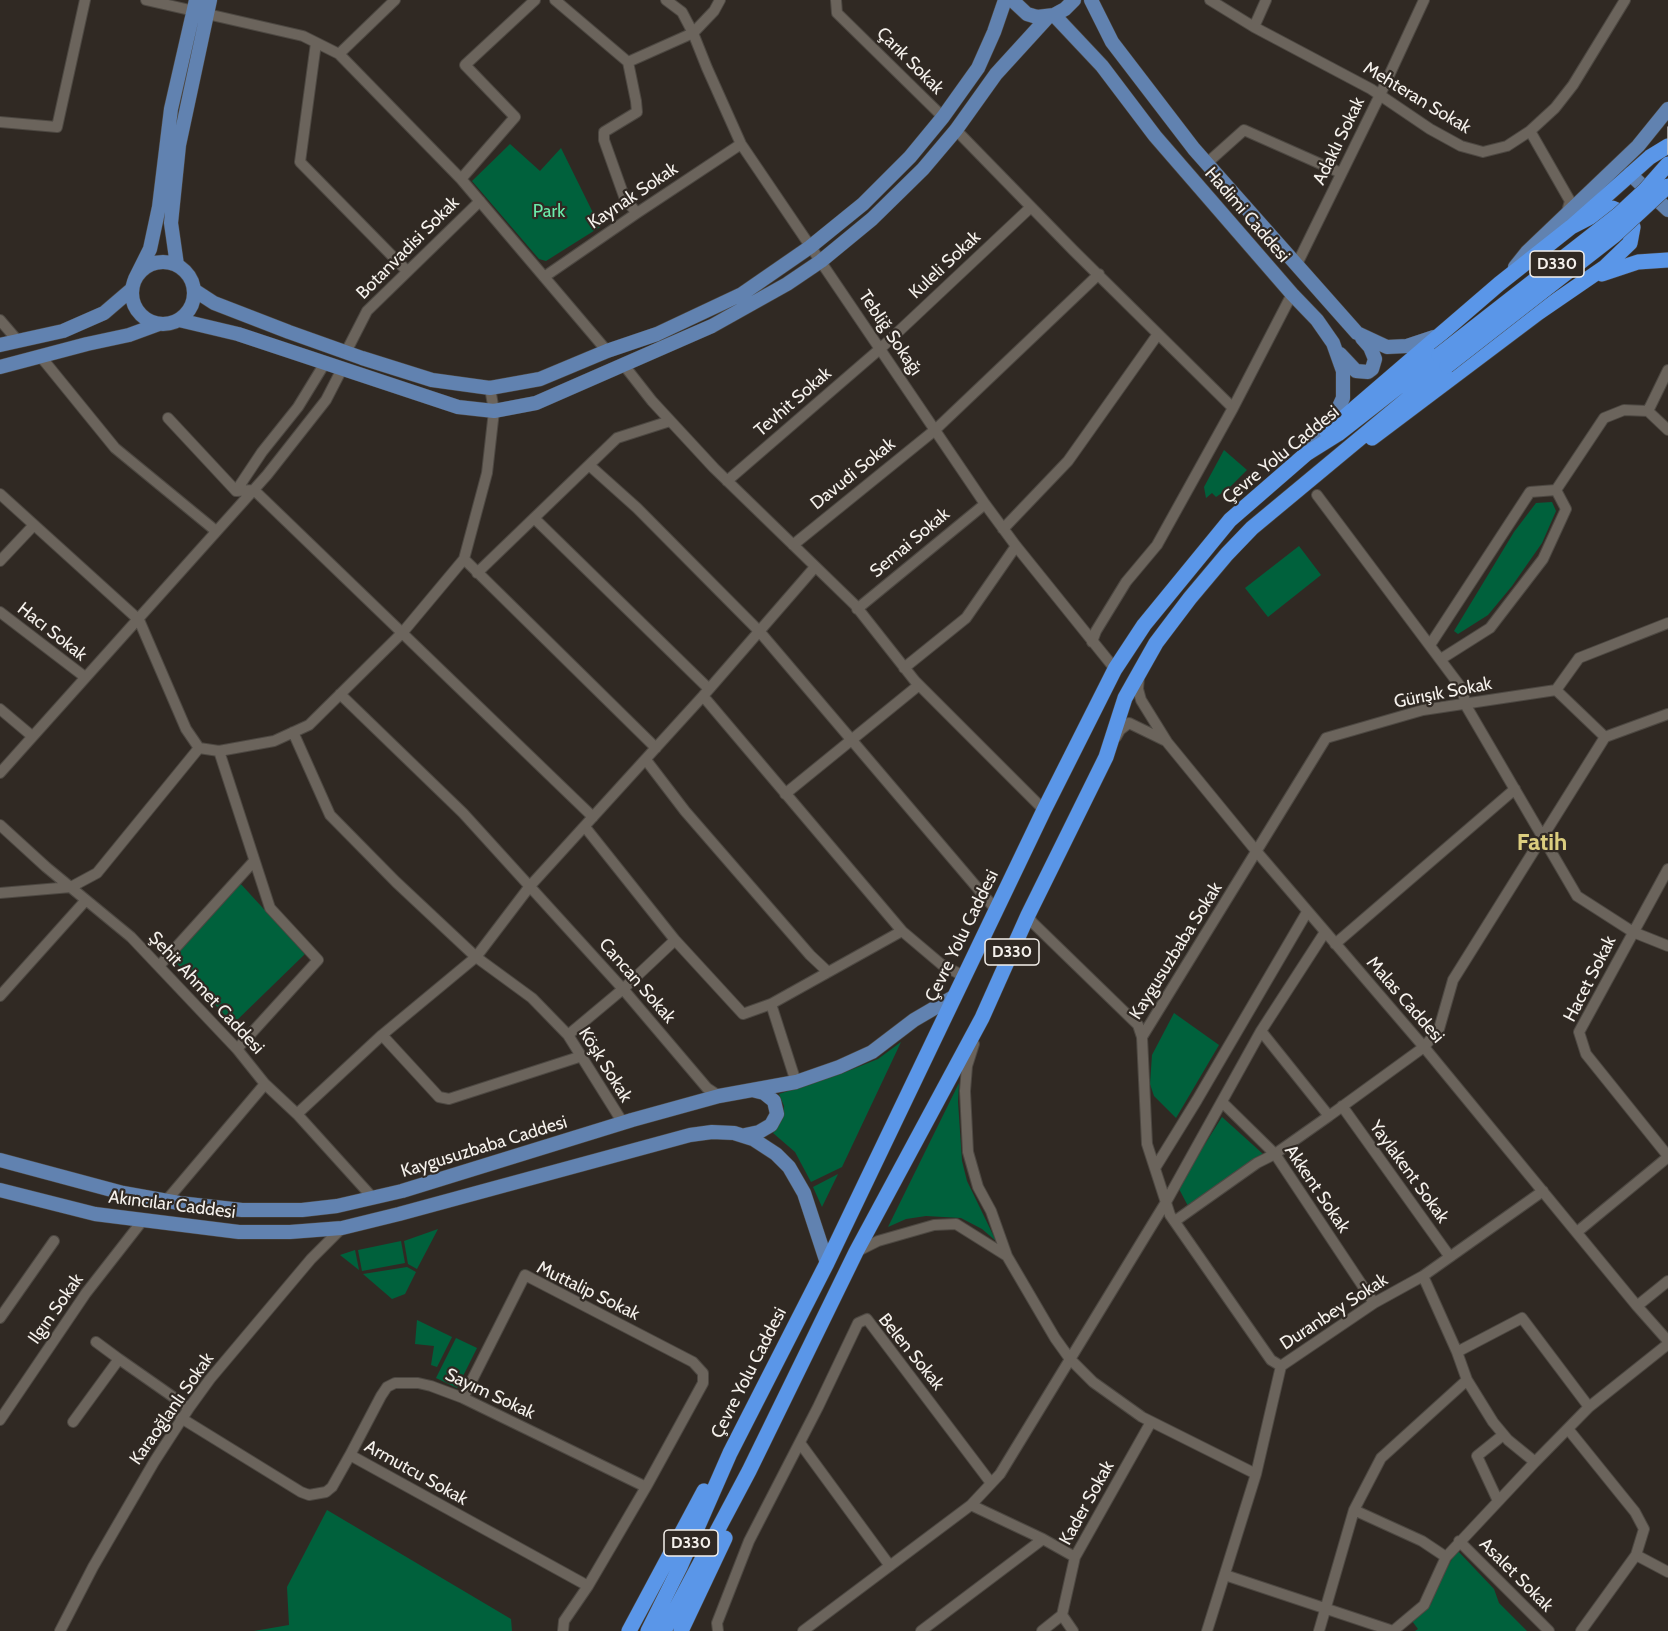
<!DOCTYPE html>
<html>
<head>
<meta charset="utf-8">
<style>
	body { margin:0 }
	canvas { display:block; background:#302923 }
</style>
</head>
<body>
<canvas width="1668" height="1631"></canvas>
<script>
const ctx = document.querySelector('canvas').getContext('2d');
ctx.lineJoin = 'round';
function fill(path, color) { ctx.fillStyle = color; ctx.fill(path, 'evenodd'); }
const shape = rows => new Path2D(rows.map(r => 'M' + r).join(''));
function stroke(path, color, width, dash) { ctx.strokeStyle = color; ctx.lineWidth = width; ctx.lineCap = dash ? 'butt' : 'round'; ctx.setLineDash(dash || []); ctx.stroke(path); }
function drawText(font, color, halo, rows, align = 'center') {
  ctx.font = font + ' Cabin,sans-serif'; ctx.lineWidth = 4.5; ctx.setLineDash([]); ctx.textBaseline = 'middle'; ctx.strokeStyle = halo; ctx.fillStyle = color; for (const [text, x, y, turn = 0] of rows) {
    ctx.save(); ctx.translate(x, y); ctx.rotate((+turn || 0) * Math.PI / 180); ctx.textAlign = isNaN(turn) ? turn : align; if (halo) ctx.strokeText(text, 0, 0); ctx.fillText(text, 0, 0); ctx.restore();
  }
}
const green = shape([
	[510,144,540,171,561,148,600,227,546,261,539,259,472,181],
	[1224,450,1247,470,1229,488,1216,497,1212,493,1206,498,1204,487],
	[1552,502,1556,511,1542,543,1512,586,1488,615,1458,634,1454,631,1514,532,1536,503],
	[1299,546,1321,575,1268,617,1245,588],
	[239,882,305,954,233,1024,171,957],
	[1174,1013,1219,1045,1176,1118,1154,1096,1150,1084,1152,1055],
	[901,1042,842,1167,811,1182,795,1152,773,1133,782,1119,784,1106,779,1094,843,1073,878,1059],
	[959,1083,958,1102,962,1161,967,1181,996,1241,982,1229,961,1218,926,1216,906,1219,888,1227],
	[1222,1117,1263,1154,1188,1206,1178,1187],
	[838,1174,822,1207,813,1187],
	[438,1229,417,1269,408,1264,404,1241],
	[401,1241,405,1263,362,1271,358,1250],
	[355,1250,359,1270,340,1255],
	[407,1267,416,1272,405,1294,392,1299,363,1274],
	[417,1320,452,1337,437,1367,431,1365,434,1346,415,1344],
	[456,1338,477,1348,457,1388,436,1378],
	[327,1510,511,1619,512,1631,254,1631,289,1625,287,1587],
	[1457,1550,1494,1589,1499,1603,1527,1631,1415,1631,1418,1629,1412,1621,1431,1604,1437,1586]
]);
const minor = shape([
	[146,0,303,36,339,54,461,179,607,351],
	[555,0,628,62],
	[666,0,682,12,693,33,707,68,741,144,985,504,1016,546,1115,669],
	[836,0,837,13,943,117],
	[1210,0,1254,27,1371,89,1430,129,1461,146,1483,152,1507,146,1530,131,1555,108,1573,85,1625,0],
	[1254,27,1266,0],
	[316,43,300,162,407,271],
	[339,54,395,0],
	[628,62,636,101,637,112,604,132,604,140,625,199,637,213],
	[628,62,693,33,714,11,720,0],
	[0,122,57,127,85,0],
	[956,130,1074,251,1233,408],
	[1530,131,1570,201,1566,215],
	[1206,164,1244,130,1341,173],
	[461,179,515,117,465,65,535,0],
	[1297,264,1380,95,1424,0],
	[544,277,637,213,741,144],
	[0,320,18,341],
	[346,352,367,311,480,201],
	[41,357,115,448,216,531],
	[623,364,652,401,714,468,855,605,915,681,1044,810],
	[1648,411,1668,370],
	[168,418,236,491],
	[589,465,637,508,759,631,997,911],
	[727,481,881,348,1031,207],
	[236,491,254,490,593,817],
	[236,491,262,452,298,407,325,363],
	[0,494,139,620,186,729,199,748,219,751,274,741,309,725,403,632,464,559,487,473,494,411,490,388],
	[1317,495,1463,690,1465,704,1577,896,1633,932,1668,946],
	[534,518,709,689],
	[1003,529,1068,461,1158,334],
	[793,545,935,430,1099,274],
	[464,559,656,748],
	[0,561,33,526],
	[477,573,617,438,670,421],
	[857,609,985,504],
	[0,612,85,677],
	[1092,642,1096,631,1126,582,1157,545,1233,408,1292,294],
	[1430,645,1530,492,1556,490],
	[1441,659,1490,628,1543,559,1566,509,1556,490,1604,418,1624,410,1648,411,1668,430],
	[904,668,966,618,1016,546],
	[1139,676,1138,689,1141,700,1167,742,1257,852,1424,1047,1637,1306,1668,1341],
	[1556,690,1605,737],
	[340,694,463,813,623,989,707,1088,719,1096],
	[703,696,902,931,941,964,965,977],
	[0,709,32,736],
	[293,732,330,815,396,882,476,957,532,998,568,1035,623,1123],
	[1116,737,1120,730,1129,723,1164,740],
	[219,751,270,908,318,960,237,1049],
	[646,760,685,811,810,955,828,972],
	[0,773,267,475,326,400,342,369],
	[785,794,919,685],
	[0,825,46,867,131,937,237,1049,265,1084,297,1114,373,1198],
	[585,827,675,940,743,1014,771,1004,902,931],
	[1668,869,1579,1032,1586,1054,1668,1156],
	[0,893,71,887,97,873,199,748],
	[1028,915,1032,922,1138,1025,1142,1037],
	[1335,944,1515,789],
	[160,965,254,861],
	[0,996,86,900],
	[771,1004,796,1082],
	[1261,1031,1329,1116,1424,1047,1439,1029,1453,980,1605,737,1668,714],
	[382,1035,439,1097,449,1099,582,1056],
	[568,1035,623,989,675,940],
	[974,1044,967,1066,965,1091,968,1152,978,1187,991,1211,1007,1256,1055,1338,1070,1359,1093,1382,1142,1417,1256,1474],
	[1222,1102,1275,1154,1374,1303],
	[1342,1106,1450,1257],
	[297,1114,382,1035,476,957,530,886,703,696,815,567],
	[1155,1168,1197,1100,1307,912],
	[166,1201,265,1084],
	[1175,1221,1257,1163,1275,1154,1329,1116],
	[1577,1232,1668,1157],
	[856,1252,878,1241,934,1225,956,1224,1007,1256],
	[1423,1276,1457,1352,1467,1380,1493,1422,1508,1440,1535,1462],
	[1637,1306,1668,1281],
	[0,1318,54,1241],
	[96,1342,119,1359],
	[1457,1352,1522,1318,1589,1407],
	[1281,1366,1271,1360,1170,1215,1147,1144,1142,1037,1326,738,1423,710,1556,690,1579,658,1668,623],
	[463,1398,525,1275,693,1362,703,1373,703,1383,646,1487,588,1586,564,1621,563,1631],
	[181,1418,301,1492,309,1495,326,1492,332,1487,350,1455,588,1586],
	[0,1420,86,1293,143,1220],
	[73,1422,119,1359,189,1408],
	[1568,1429,1635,1512,1644,1529,1636,1555,1581,1631],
	[800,1443,890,1566],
	[350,1455,381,1396,387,1387,395,1383,418,1383,431,1386,463,1398,646,1487],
	[1498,1501,1477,1456,1503,1435],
	[971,1505,1000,1474,1166,1202,1261,1031,1325,932],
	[1354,1510,1422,1541,1446,1557],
	[1459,1541,1549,1631],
	[1636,1555,1668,1572],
	[1225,1575,1393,1631,1424,1605,1446,1557,1535,1462,1589,1407,1668,1344],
	[1062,1615,1073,1631],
	[60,1631,93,1567,154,1462,189,1408,210,1379,311,1259,342,1228],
	[718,1631,717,1623,749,1541,818,1407,858,1323,867,1319,991,1483],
	[803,1631,971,1505,1043,1539,1075,1557],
	[921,1631,1043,1539],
	[1042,1631,1062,1615,1075,1557,1151,1422],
	[1207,1631,1256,1474,1281,1366,1374,1303,1423,1276,1543,1191],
	[1319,1631,1354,1510,1381,1458,1467,1380]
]);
const major = shape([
	[1012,0,1027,14,1037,17,1054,15,1065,9,1074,0],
	[1091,0,1112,42,1194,149,1357,333,1387,347,1407,346,1434,337],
	[1054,15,1102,66,1155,136,1292,294,1317,320,1333,343,1343,371,1343,398,1338,409,1308,453],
	[1630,174,1668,210],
	'132 293a31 31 0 1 1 62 0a31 31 0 1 1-62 0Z',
	[177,265,171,223,179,145,210,0],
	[1515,267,1527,252,1638,146,1668,109],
	[135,279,150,249,159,207,171,109,196,0],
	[194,290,214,303,289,332,362,358,432,380,490,388,540,379,607,351,657,334,742,294,810,247,863,204,910,157,943,117,978,68,994,32,1005,0],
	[179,320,238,334,458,407,494,411,536,403,712,326,787,284,821,261,872,219,923,169,956,130,996,74,1048,17],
	[0,345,63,331,104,313,132,289],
	[1340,354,1356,371,1368,372,1372,369,1375,359,1370,347,1362,338],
	[0,367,87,344,129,335,159,324],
	[745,1135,759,1132,771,1125,777,1114,774,1101,764,1093,752,1090],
	[0,1160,123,1193,179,1203,242,1210,302,1210,337,1206,402,1191,632,1120,719,1096,796,1082,839,1067,872,1052,914,1020,955,996],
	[0,1190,95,1214,239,1232,290,1232,342,1228,399,1214,690,1135,712,1132,734,1133,753,1139,776,1154,789,1167,804,1193,827,1263]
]);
const highway = shape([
	[1602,274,1638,262,1668,260],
	[1327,432,1499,284,1571,227,1650,157,1668,146],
	[1372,438,1538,313,1605,267,1630,243,1633,227,1626,214,1612,208,1604,210,1571,227],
	[629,1631,704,1491],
	[648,1631,680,1567,730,1453,827,1263,1044,810,1115,669,1144,625,1230,520,1306,454,1338,434,1439,355],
	[664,1631,749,1471,856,1252,982,1018,1028,915,1106,757,1125,698,1156,643,1190,598,1227,554,1252,528,1447,366],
	[681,1631,725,1538]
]);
const tram = shape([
	[1668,127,1668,154]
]);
const highwayBridge = shape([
	[1439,355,1618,215,1645,190,1668,164],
	[1447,366,1615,235,1668,186]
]);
const shields = [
	[1557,264,54],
	[1012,952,54],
	[691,1543,54]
];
const shieldNames = [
	["D330",1557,264],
	["D330",1012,952],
	["D330",691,1543]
];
const streetNames = [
	["Çarık Sokak",910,61,45],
	["Mehteran Sokak",1417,98,31],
	["Adaklı Sokak",1339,141,-64],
	["Kaynak Sokak",633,196,-34],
	["Hadimi Caddesi",1247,215,49],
	["Botanvadisi Sokak",408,248,-45],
	["Kuleli Sokak",945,265,-43],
	["Tebliğ Sokağı",890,333,56],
	["Tevhit Sokak",793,402,-41],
	["Çevre Yolu Caddesi",1281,455,-39],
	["Davudi Sokak",853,474,-39],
	["Semai Sokak",910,543,-40],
	["Hacı Sokak",52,632,38],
	["Gürışık Sokak",1443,693,-11],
	["Çevre Yolu Caddesi",962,936,-64],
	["Kaygusuzbaba Sokak",1176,951,-58],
	["Hacet Sokak",1590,979,-63],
	["Cancan Sokak",637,981,49],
	["Şehit Ahmet Caddesi",206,993,47],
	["Malas Caddesi",1405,1000,49],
	["Köşk Sokak",605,1065,58],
	["Kaygusuzbaba Caddesi",484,1147,-17],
	["Yaylakent Sokak",1409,1172,54],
	["Akkent Sokak",1317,1189,56],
	["Akıncılar Caddesi",172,1205,7],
	["Muttalip Sokak",588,1291,26],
	["Ilgın Sokak",56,1309,-55],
	["Duranbey Sokak",1334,1312,-33],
	["Belen Sokak",911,1352,51],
	["Çevre Yolu Caddesi",749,1373,-63],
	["Sayım Sokak",490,1394,25],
	["Karaoğlanlı Sokak",172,1409,-55],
	["Armutcu Sokak",416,1473,29],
	["Kader Sokak",1087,1503,-61],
	["Asalet Sokak",1516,1575,45]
];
const parkNames = [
	["Park",549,212]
];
const districtNames = [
	["Fatih",1542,843]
];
fill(green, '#00613c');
stroke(minor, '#4d4842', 12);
stroke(major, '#4d4842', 15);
stroke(highway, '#4d4842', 16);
stroke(minor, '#6b645c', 10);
stroke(major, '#6182b0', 14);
stroke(highway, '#5a96e8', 15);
stroke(tram, '#c5c1bb', 1.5);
stroke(highwayBridge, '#4d4842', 16, []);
stroke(highwayBridge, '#5a96e8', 15);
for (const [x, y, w] of shields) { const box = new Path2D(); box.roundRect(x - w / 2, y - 13, w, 26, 4.5); ctx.fillStyle = '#302923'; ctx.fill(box); stroke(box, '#f5f1ec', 1.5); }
drawText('bold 16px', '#f5f1ec', null, shieldNames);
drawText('18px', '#f5f1ec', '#302923', streetNames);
drawText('18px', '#6aebaa', '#302923', parkNames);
drawText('bold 24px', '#dbcd7f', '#302923', districtNames);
</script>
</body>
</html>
